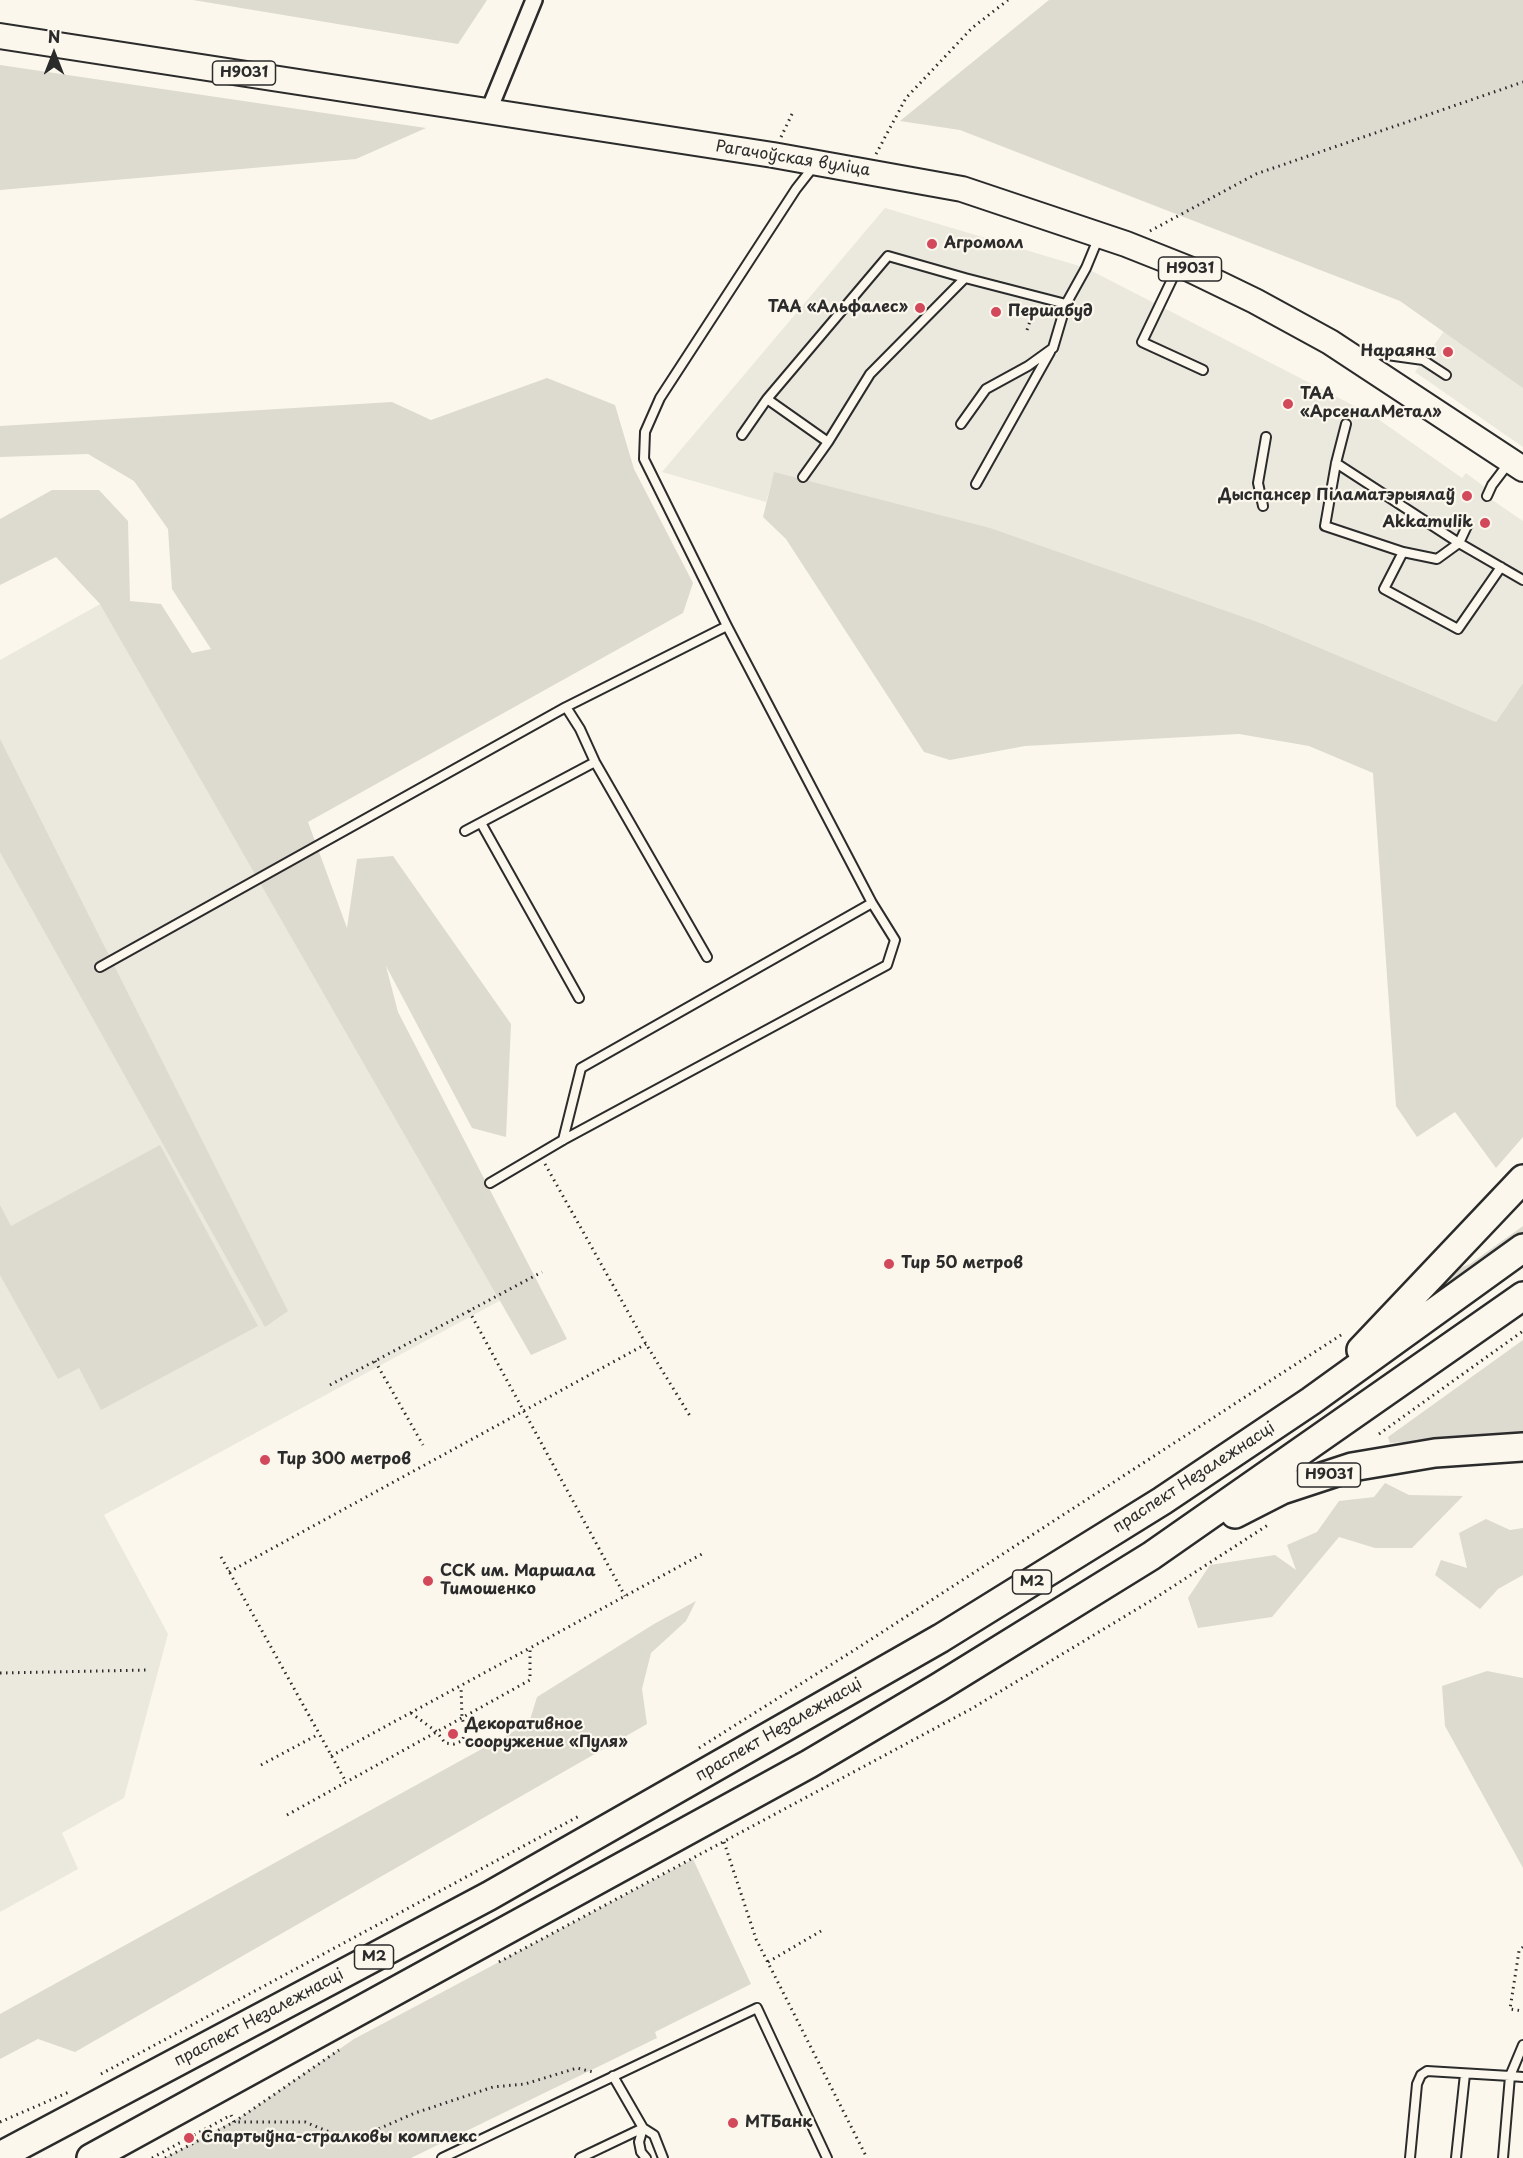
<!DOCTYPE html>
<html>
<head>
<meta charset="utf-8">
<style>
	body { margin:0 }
	#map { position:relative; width:1523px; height:2158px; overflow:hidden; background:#fbf7ec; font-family:"Playpen Sans",sans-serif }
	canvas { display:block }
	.north { position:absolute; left:24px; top:24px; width:60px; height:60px; -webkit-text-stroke:4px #fbf7ec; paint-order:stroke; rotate:0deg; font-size:16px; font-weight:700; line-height:24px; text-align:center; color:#2b2b2b }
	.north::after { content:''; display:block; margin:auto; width:21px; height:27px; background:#2b2b2b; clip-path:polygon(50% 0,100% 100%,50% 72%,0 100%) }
</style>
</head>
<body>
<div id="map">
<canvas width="1523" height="2158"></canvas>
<div class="north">N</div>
</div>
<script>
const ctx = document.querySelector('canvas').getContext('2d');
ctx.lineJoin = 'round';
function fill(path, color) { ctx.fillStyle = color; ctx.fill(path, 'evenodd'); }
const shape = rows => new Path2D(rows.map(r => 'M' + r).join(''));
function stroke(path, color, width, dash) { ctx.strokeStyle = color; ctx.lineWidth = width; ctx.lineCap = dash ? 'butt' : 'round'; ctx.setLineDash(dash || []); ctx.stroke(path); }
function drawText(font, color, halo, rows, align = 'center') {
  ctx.font = font + ' "Playpen Sans",sans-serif'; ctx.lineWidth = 4.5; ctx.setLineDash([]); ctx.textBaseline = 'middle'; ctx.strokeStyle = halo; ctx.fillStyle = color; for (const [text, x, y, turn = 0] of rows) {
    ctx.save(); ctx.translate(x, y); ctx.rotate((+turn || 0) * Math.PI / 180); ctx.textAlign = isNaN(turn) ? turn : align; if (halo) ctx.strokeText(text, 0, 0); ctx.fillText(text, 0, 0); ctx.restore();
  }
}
const built = shape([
	[885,208,1086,268,1341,399,1378,419,1462,478,1466,473,1486,488,1482,493,1523,521,1523,683,1496,722,1263,624,774,473,766,502,662,472],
	[1447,327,1523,380,1523,447,1415,372],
	[102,603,501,1300,104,1515,168,1634,124,1798,62,1833,78,1869,0,1912,0,660]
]);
const green = shape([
	[193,0,487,0,458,44],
	[1049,0,1523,0,1523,388,1400,301,960,130,900,121],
	[0,65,426,128,356,159,0,190],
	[547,378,615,405,634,469,693,583,683,613,308,822,347,928,357,859,393,856,511,1024,506,1137,472,1128,386,966,398,1012,567,1339,531,1355,100,604,56,557,0,585,0,519,52,490,99,490,128,521,130,601,161,604,192,653,211,649,172,589,168,529,134,481,88,454,0,457,0,426,392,402,431,420],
	[774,472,990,528,1263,624,1496,722,1523,683,1523,1137,1496,1168,1455,1112,1417,1137,1396,1106,1373,773,1309,746,1239,734,1025,746,950,760,924,752,786,539,763,517],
	[0,739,288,1311,265,1327,0,852],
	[160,1145,258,1326,101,1410,79,1368,58,1379,0,1275,0,1205,11,1226],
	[1523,1226,1523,1232,1520,1234,1435,1294,1432,1292,1450,1272,1470,1264],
	[1523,1340,1523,1433,1390,1443,1388,1437],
	[1385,1483,1409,1495,1463,1496,1412,1548,1375,1548,1339,1537,1272,1617,1198,1628,1188,1598,1210,1565,1275,1555,1296,1570,1287,1545,1317,1532,1339,1501,1374,1497],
	[1486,1519,1510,1530,1523,1528,1523,1575,1498,1589,1480,1609,1435,1575,1441,1560,1467,1568,1459,1533],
	[696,1601,686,1621,651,1653,642,1689,647,1724,75,2052,38,2039,0,2059,0,2014,529,1723,537,1697,654,1624],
	[1487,1671,1523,1678,1523,1868,1445,1726,1442,1686],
	[693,1859,751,1984,655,2032,657,2038,411,2158,165,2158,244,2115,354,2039]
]);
const path = shape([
	[781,137,793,112],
	[876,154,906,98,972,28,1008,0],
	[1150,231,1256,174,1523,82],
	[1027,330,1034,309],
	[545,1164,646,1344,690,1416],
	[469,1311,625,1596],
	[375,1361,423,1445],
	[330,1385,542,1272],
	[1379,1434,1523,1331],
	[221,1557,346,1782],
	[229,1572,646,1344],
	[0,1673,149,1670],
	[411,1713,437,1732,445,1743,454,1744,462,1741,466,1731,462,1718,461,1686],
	[699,1748,856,1649,1344,1333],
	[331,1756,530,1648],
	[261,1765,319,1734],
	[287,1815,530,1680,530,1648,702,1554],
	[724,1842,756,1939,867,2158],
	[1523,1947,1519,1951,1510,2009,1523,2011],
	[499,1962,971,1709,1152,1600,1268,1525],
	[768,1962,821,1931],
	[101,2074,581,1815],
	[0,2122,69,2092],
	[152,2158,231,2115,234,2122,305,2122,339,2136,369,2133,415,2113,493,2087,525,2084,577,2068,593,2072],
	[165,2158,234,2122,339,2050]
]);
const lane = shape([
	[1177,269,1142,342,1203,370],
	[1368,361,1380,354,1423,360,1446,375],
	[961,424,986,389,1028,366,1053,348,1066,304],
	[1346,424,1336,463,1325,526,1403,552,1437,559,1459,543,1467,526],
	[742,435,767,399],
	[828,442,767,399,888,256,965,278],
	[1336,463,1459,543,1523,580],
	[803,477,828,442,870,374,965,278,1066,304,1086,268,1098,239],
	[976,484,1050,352],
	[1487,496,1492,485,1508,464],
	[1263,506,1258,483,1266,437],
	[1403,552,1384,589,1458,629,1501,567],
	[566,707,580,729,595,762,707,957],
	[481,823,579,998],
	[465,831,595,762],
	[100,967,566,707,727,626],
	[563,1140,581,1068,872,903],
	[490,1183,563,1140,887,965,895,940,872,903,727,626,644,459,645,432,660,398,796,189,814,166],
	[613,2076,643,2128,639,2142,641,2152,646,2158],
	[442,2158,757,2008,827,2158],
	[580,2158,643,2128,654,2135,663,2158],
	[1410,2158,1417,2084,1421,2075,1427,2071,1510,2076,1523,2045],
	[1456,2158,1465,2074],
	[1503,2158,1510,2076,1523,2077]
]);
const street = shape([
	[489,110,534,0]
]);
const primary = shape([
	[0,36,773,155,962,189,1126,244,1189,269,1255,301,1330,342,1523,469]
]);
const highway = shape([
	[1361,1350,1523,1179],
	[1235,1514,1282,1490,1352,1467,1435,1453,1523,1447],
	[0,2156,489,1896,941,1638,1162,1501,1311,1401,1523,1248],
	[91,2158,809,1764,939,1687,1151,1556,1523,1296]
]);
const markers = [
	[932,244,6,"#d1495b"],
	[920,308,6,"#d1495b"],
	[996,312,6,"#d1495b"],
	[1448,352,6,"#d1495b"],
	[1288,404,6,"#d1495b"],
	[1467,496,6,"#d1495b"],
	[1485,523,6,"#d1495b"],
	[889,1264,6,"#d1495b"],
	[265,1460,6,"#d1495b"],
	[428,1581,6,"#d1495b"],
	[453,1734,6,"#d1495b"],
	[733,2123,6,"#d1495b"],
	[189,2138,6,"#d1495b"]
];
const shields = [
	[244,73,63],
	[1190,269,63],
	[1329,1475,63],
	[1032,1582,39],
	[374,1957,39]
];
const shieldNames = [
	["Н9031",244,73],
	["Н9031",1190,269],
	["Н9031",1329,1475],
	["М2",1032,1582],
	["М2",374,1957]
];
const streetNames = [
	["Рагачоўская вуліца",793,159,9],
	["праспект Незалежнасці",1194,1478,-33],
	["праспект Незалежнасці",779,1730,-30],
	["праспект Незалежнасці",259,2018,-28]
];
const poiNames = [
	["Агромолл",944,244],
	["ТАА «Альфалес»",908,308,"right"],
	["Першабуд",1008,312],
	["Нараяна",1436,352,"right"],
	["ТАА",1300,395],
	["«АрсеналМетал»",1300,413],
	["Дыспансер Піламатэрыялаў",1455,496,"right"],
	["Akkamulik",1473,523,"right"],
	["Тир 50 метров",901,1264],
	["Тир 300 метров",277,1460],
	["ССК им. Маршала",440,1572],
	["Тимошенко",440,1590],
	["Декоративное",465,1725],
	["сооружение «Пуля»",465,1743],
	["МТБанк",745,2123],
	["Спартыўна-стралковы комплекс",201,2138]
];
fill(built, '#ebe8de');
fill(green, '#dddad0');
stroke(lane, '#2b2b2b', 12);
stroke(street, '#2b2b2b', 20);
stroke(primary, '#2b2b2b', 28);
stroke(highway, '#2b2b2b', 32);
stroke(path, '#2b2b2b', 3, [1.5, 4.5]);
stroke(lane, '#fbf7ec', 8);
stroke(street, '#fbf7ec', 15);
stroke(primary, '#fbf7ec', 24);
stroke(highway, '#fbf7ec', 27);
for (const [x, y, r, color] of markers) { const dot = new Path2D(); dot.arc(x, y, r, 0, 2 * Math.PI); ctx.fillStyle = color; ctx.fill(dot); stroke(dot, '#fbf7ec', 2); }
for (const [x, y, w] of shields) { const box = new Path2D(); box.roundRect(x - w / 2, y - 12, w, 24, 4.5); ctx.fillStyle = '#fbf7ec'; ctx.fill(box); stroke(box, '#2b2b2b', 1.5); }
drawText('bold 15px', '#2b2b2b', null, shieldNames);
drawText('16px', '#2b2b2b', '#fbf7ec', streetNames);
drawText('bold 16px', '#2b2b2b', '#fbf7ec', poiNames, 'left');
</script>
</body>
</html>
